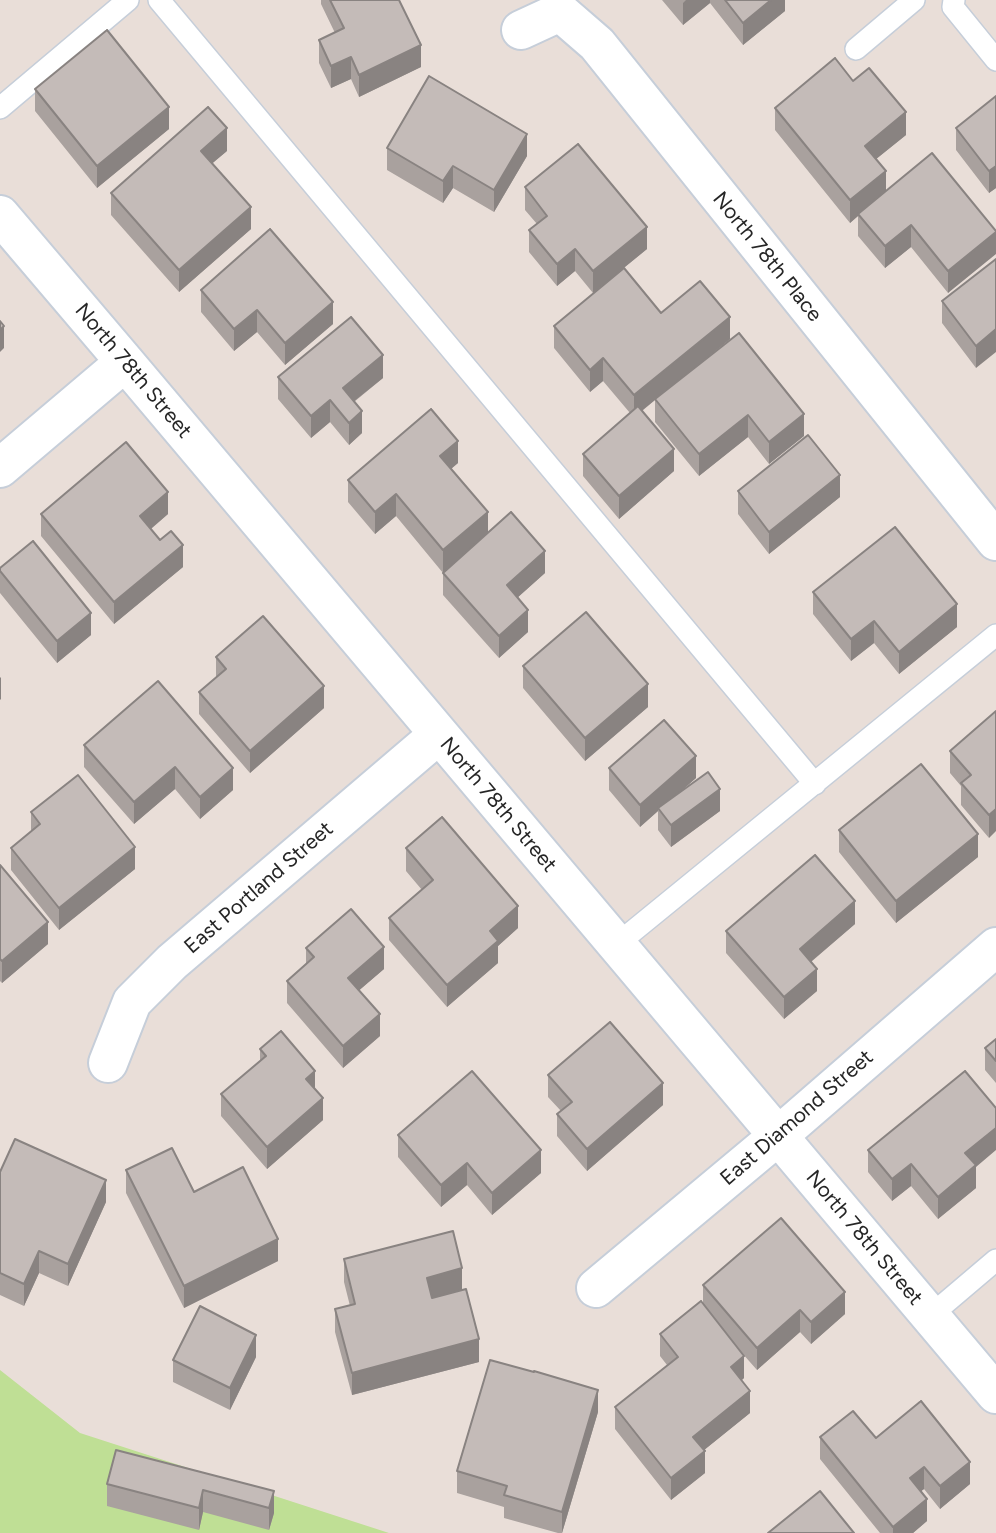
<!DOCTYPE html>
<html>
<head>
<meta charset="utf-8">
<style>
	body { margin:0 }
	canvas { display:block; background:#e9ded8 }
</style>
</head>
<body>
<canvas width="996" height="1533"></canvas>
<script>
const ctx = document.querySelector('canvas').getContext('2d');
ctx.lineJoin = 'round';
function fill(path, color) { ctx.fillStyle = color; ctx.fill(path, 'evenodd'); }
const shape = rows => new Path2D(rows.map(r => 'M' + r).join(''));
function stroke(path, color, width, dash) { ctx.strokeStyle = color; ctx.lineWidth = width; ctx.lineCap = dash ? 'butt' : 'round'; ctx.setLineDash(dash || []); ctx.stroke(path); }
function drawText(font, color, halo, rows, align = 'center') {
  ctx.font = font + ' Figtree,sans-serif'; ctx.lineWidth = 5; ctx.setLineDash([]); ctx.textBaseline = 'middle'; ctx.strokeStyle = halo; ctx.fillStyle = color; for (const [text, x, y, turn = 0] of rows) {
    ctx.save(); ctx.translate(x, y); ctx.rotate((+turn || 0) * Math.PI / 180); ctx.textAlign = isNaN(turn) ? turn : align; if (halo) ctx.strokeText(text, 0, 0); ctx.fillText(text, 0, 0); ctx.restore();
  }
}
const green = shape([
	[0,1370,80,1433,389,1533,0,1533]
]);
const service = shape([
	[159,0,815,784],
	[954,0,953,7,996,60],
	[856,49,914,0],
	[0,108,128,0],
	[616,945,996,635],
	[930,1316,996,1260]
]);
const minor = shape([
	[521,30,560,12,597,44,996,541],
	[0,215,125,362,996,1394],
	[0,468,125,362],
	[108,1063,132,1002,172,962,438,735],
	[596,1288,778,1136,996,947]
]);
const wall = shape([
	[321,0,399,0,421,67,359,97,351,79,331,88,319,63,319,40,335,33,321,4],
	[662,0,785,0,785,11,743,45,710,3,683,25],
	[35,89,169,129,97,188,35,111],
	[996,96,996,188,989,193,956,150,956,128],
	[775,108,906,135,876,159,886,191,996,231,948,293,911,247,885,268,858,236,858,216,850,223,775,130],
	[387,148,527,156,494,212,453,188,443,203,387,170],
	[227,151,212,163,251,229,179,292,111,215,111,193],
	[525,187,647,249,593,293,575,271,557,286,529,252,529,230,537,224,525,210],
	[996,259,976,368,942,323,942,301],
	[201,290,333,324,285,365,257,332,234,351,201,312],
	[661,313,730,339,682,378,804,436,769,464,748,437,699,476,655,422,655,400,642,411,674,471,619,519,583,476,583,454,630,413,603,381,590,392,554,348,554,326],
	[278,377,383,378,354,402,362,433,349,445,330,422,311,438,278,399],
	[458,463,451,469,488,532,545,573,518,597,528,632,499,658,443,595,443,573,396,516,375,534,348,502,348,480],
	[738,491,840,497,769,554,738,514],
	[41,514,168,514,151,529,183,567,114,624,41,536],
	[0,568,91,635,57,663,0,593],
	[813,592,957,627,899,674,874,643,851,661,813,614],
	[216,657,324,708,250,773,199,714,199,692,216,677],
	[523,666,648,707,585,761,523,688],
	[158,681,233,790,200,819,175,789,134,824,84,767,84,745],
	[996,711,989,838,961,805,961,786,950,773,950,751],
	[609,768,696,778,681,791,720,811,671,847,658,830,658,811,640,827,609,790],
	[31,812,135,869,59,930,11,870,11,848,31,832],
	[839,830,978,857,896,923,839,852],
	[406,848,518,928,498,946,498,963,447,1007,389,940,389,918,422,890,406,871],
	[0,865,48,944,2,983,0,981],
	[855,924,811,962,817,991,784,1019,726,953,726,931],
	[306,948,384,969,359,990,380,1036,343,1068,287,1003,287,981,306,964],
	[996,1039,996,1083,985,1070,985,1048],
	[260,1049,315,1090,323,1120,267,1169,221,1116,221,1094,260,1061],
	[548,1075,663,1105,587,1171,557,1136,557,1114,561,1111,548,1097],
	[398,1135,541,1173,492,1215,467,1185,441,1207,398,1157],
	[868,1150,976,1167,976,1188,938,1219,911,1186,892,1201,868,1172],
	[126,1170,194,1192,278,1261,184,1308,126,1193],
	[0,1172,106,1202,68,1286,39,1273,24,1306,0,1295],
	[344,1259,462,1290,479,1362,352,1395,335,1332,335,1309,350,1306,344,1282],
	[703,1285,845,1314,811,1344,800,1332,757,1370,742,1353,744,1378,742,1380,750,1413,704,1450,705,1473,671,1500,615,1429,615,1407,667,1365,660,1356,660,1334,703,1303],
	[256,1357,230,1410,173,1382,173,1360],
	[598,1412,562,1533,558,1533,504,1518,504,1507,457,1493,457,1471],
	[820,1437,876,1438,970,1484,940,1509,924,1489,921,1491,927,1521,913,1533,880,1533,820,1459],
	[107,1484,274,1491,274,1513,269,1530,203,1512,199,1530,107,1506]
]);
const shadedWall = shape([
	[686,0,710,0,710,3,683,25,683,3],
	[771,0,785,0,785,11,743,45,743,23],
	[421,45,421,67,359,97,359,75],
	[351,57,351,79,331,88,331,66],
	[169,107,169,129,97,188,97,166],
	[906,112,906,135,865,168,865,146],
	[227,128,227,151,201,173,201,151],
	[527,134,527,156,494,212,494,190],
	[453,166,453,188,443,203,443,181],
	[996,166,996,188,989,193,989,171],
	[886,171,886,193,858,214,858,216,850,223,850,200],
	[251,207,251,229,179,292,179,270],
	[911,225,911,247,885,268,885,246],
	[647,227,647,249,593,293,593,271],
	[996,232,996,254,948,293,948,271],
	[575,249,575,271,557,286,557,264],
	[333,302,333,324,285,365,285,343],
	[257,310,257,332,234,351,234,329],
	[730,317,730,339,634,417,634,395],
	[4,326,4,348,0,352,0,330],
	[996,329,996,352,976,368,976,346],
	[383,355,383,378,343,410,343,388],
	[603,358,603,381,590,392,590,370],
	[330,400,330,422,311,438,311,416],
	[362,411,362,433,349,445,349,423],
	[804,414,804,436,769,464,769,442],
	[748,415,748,437,699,476,699,454],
	[458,441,458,463,440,478,440,456],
	[674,449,674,471,619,519,619,496],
	[840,475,840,497,769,554,769,532],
	[168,492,168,514,140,538,140,516],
	[396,494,396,516,375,534,375,512],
	[488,512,488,534,443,573,443,550],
	[183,545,183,567,114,624,114,602],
	[545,551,545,573,507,607,507,585],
	[957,604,957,627,899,674,899,652],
	[528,610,528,632,499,658,499,636],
	[91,613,91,635,57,663,57,641],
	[874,621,874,643,851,661,851,639],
	[1,677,1,699,0,700,0,678],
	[648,684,648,707,585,761,585,738],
	[324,686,324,708,250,773,250,751],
	[696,756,696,778,660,810,658,808,658,811,640,827,640,805],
	[175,767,175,789,134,824,134,802],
	[233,768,233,790,200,819,200,797],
	[720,789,720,811,671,847,671,825],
	[996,809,996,831,989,838,989,815],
	[978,834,978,857,896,923,896,901],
	[135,847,135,869,59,930,59,908],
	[855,901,855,924,800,971,800,949],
	[518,906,518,928,498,946,498,963,447,1007,447,985,490,931],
	[48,922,48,944,2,983,2,961],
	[384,947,384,969,348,1000,348,978],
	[817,969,817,991,784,1019,784,997],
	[380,1014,380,1036,343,1068,343,1046],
	[315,1071,315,1093,306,1079],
	[663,1083,663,1105,587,1171,587,1149],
	[323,1098,323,1120,267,1169,267,1147],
	[996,1128,996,1150,976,1167,976,1188,938,1219,938,1197,965,1153],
	[541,1150,541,1173,492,1215,492,1193],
	[467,1163,467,1185,441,1207,441,1185],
	[911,1164,911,1186,892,1201,892,1179],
	[106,1180,106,1202,68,1286,68,1264],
	[278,1239,278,1261,184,1308,184,1286],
	[39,1251,39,1273,24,1306,24,1284],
	[462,1268,462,1290,427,1300,427,1278],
	[845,1292,845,1314,811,1344,811,1322],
	[800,1310,800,1332,757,1370,757,1348],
	[256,1335,256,1357,230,1410,230,1388],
	[479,1339,479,1362,352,1395,352,1373],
	[744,1356,744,1378,731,1389,731,1367],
	[598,1390,598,1412,562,1533,562,1512],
	[750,1391,750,1413,693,1459,693,1437],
	[705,1451,705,1473,671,1500,671,1478],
	[970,1462,970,1484,940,1509,940,1486],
	[924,1467,924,1489,910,1500,910,1478],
	[203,1490,203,1512,199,1530,199,1508],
	[274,1491,274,1513,269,1530,269,1508],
	[927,1499,927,1521,913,1533,893,1533,893,1527]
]);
const building = shape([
	[330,0,399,0,421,45,359,75,351,57,331,66,319,40,344,28,330,0],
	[725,0,771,0,743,23,725,0],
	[107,30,169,107,97,166,35,89,107,30],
	[835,58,853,81,869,68,906,112,865,146,886,171,850,200,775,108,835,58],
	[429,76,527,134,494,190,453,166,443,181,387,148,429,76],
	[996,96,996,166,989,171,956,128,996,96],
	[208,107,227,128,201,151,251,207,179,270,111,193,208,107],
	[578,144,647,227,593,271,575,249,557,264,529,230,547,216,525,187,578,144],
	[932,153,996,231,996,232,948,271,911,225,885,246,858,214,932,153],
	[270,229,333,302,285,343,257,310,234,329,201,290,270,229],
	[996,259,996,329,976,346,942,301,996,259],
	[624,268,661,313,700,281,730,317,634,395,603,358,590,370,554,326,624,268],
	[351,317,383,355,343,388,362,411,349,423,330,400,311,416,278,377,351,317],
	[0,321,4,326,0,330,0,321],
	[739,333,804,414,769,442,748,415,699,454,655,399,739,333],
	[638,406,674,449,619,496,583,454,638,406],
	[431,409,458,441,440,456,488,512,443,550,396,494,375,512,348,480,431,409],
	[808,435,840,475,769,532,738,491,808,435],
	[126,442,168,492,140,516,160,540,171,531,183,545,114,602,41,514,126,442],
	[511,512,545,551,507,585,528,610,499,636,443,573,511,512],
	[895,527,957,604,899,652,874,621,851,639,813,592,895,527],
	[33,541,91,613,57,641,0,571,0,568,33,541],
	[586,612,648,684,585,738,523,666,586,612],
	[263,616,324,686,250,751,199,692,226,669,216,657,263,616],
	[158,681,233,768,200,797,175,767,134,802,84,745,158,681],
	[996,711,996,809,989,815,961,783,971,775,950,751,996,711],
	[664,720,696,756,640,805,609,768,664,720],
	[921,764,978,834,896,901,839,830,921,764],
	[708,772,720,789,671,825,658,808,708,772],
	[78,775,135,847,59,908,11,848,40,824,31,812,78,775],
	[442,817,518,906,490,931,498,941,447,985,389,918,433,880,406,848,442,817],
	[815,855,855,901,800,949,817,969,784,997,726,931,815,855],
	[0,865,48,922,2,961,0,959,0,865],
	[351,909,384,947,348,978,380,1014,343,1046,287,981,314,957,306,948,351,909],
	[610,1022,663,1083,587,1149,557,1114,572,1102,548,1075,610,1022],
	[281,1031,315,1071,306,1079,323,1098,267,1147,221,1094,266,1056,260,1049,281,1031],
	[996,1039,996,1061,985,1048,996,1039],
	[472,1071,541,1150,492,1193,467,1163,441,1185,398,1135,472,1071],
	[965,1071,996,1108,996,1128,965,1153,976,1165,938,1197,911,1164,892,1179,868,1150,965,1071],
	[15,1139,106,1180,68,1264,39,1251,24,1284,0,1273,0,1172,15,1139],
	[172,1148,194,1192,243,1167,278,1239,184,1286,126,1170,172,1148],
	[781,1218,845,1292,811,1322,800,1310,757,1348,703,1285,781,1218],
	[453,1231,462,1268,427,1278,432,1298,466,1289,479,1339,352,1373,335,1309,355,1304,344,1259,453,1231],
	[701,1301,744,1356,731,1367,750,1391,693,1437,705,1451,671,1478,615,1407,678,1357,660,1334,701,1301],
	[200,1306,256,1335,230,1388,173,1360,200,1306],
	[490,1360,534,1372,534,1371,598,1390,562,1512,504,1495,507,1486,457,1471,490,1360],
	[921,1401,970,1462,940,1486,924,1467,910,1478,927,1499,893,1527,820,1437,853,1411,876,1438,921,1401],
	[116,1450,274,1491,269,1508,203,1490,199,1508,107,1484,116,1450],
	[820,1491,854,1533,768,1533,820,1491]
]);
const streetNames = [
	["North 78th Place",767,257,51],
	["North 78th Street",133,371,50],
	["North 78th Street",498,805,50],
	["East Portland Street",259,888,-41],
	["East Diamond Street",797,1118,-41],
	["North 78th Street",864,1238,50]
];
fill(green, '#bfdf95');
stroke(service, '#c6ced9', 24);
stroke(minor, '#c6ced9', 42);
stroke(service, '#fff', 21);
stroke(minor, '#fff', 38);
fill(wall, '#a9a19e');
fill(shadedWall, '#898381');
fill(building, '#c4bbb8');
stroke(building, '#898381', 2);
drawText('21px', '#262626', '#fff', streetNames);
</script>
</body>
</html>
